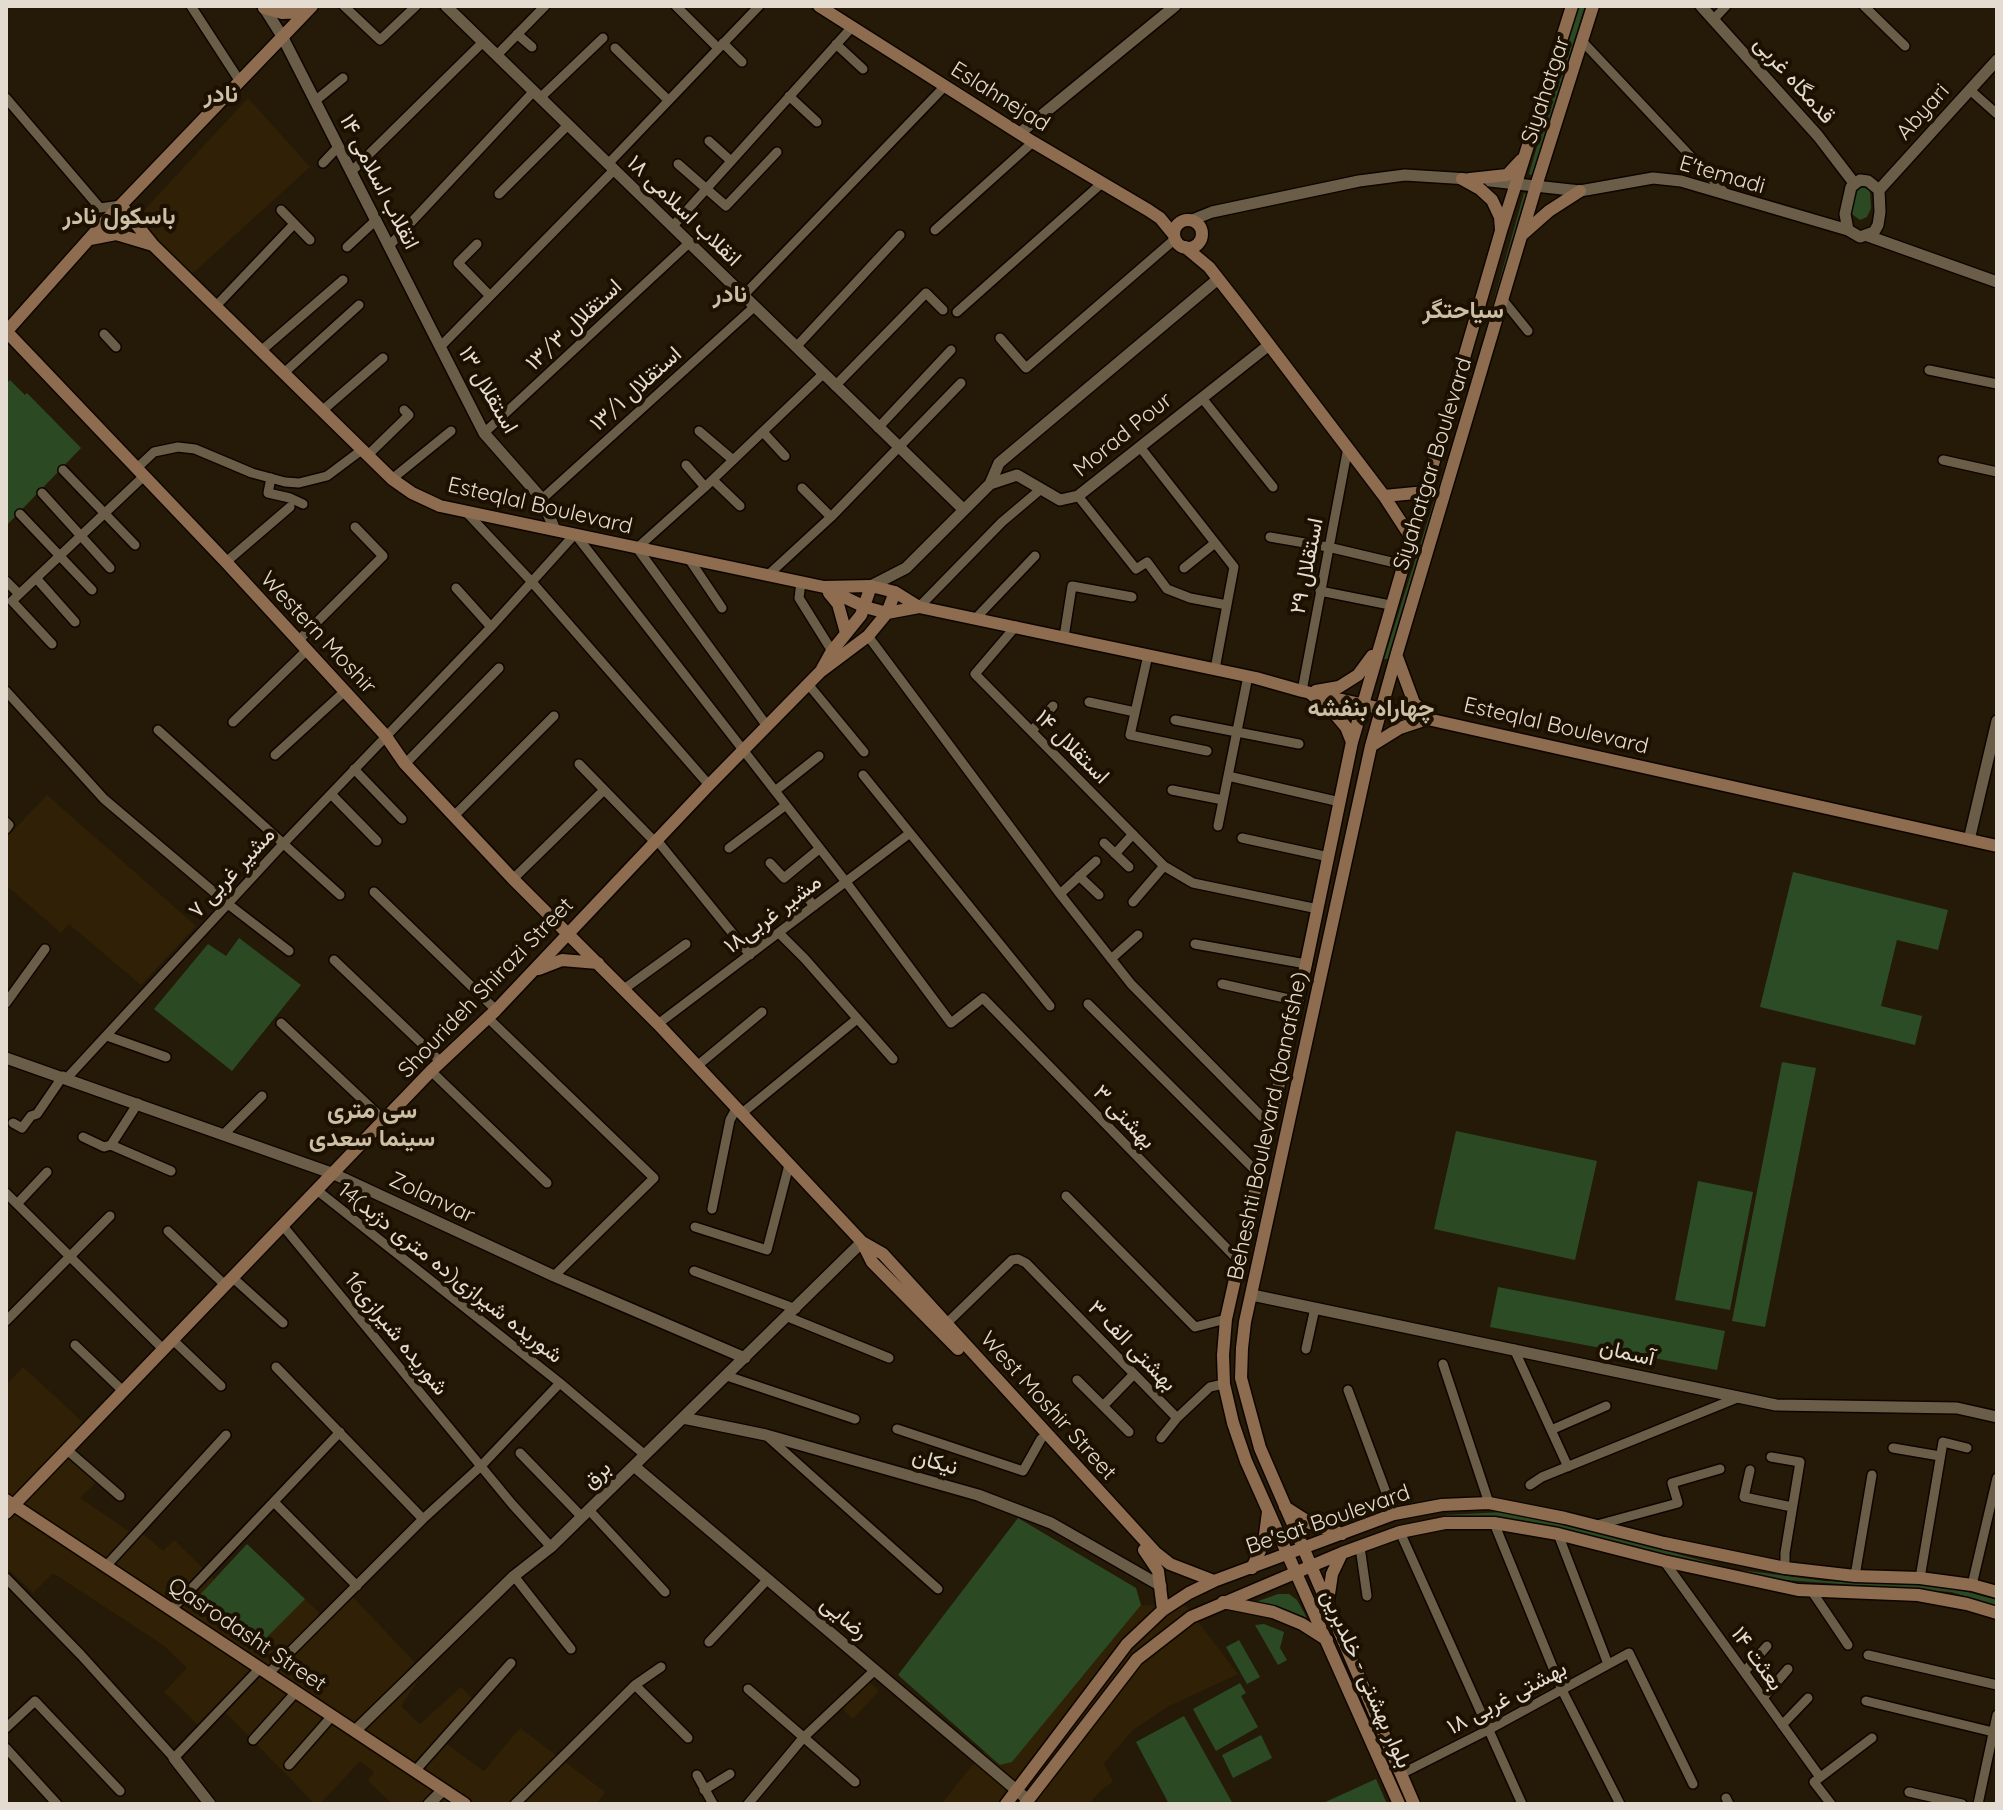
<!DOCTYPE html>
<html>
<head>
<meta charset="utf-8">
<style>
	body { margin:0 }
	#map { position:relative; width:2003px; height:1810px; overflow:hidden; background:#251a07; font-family:Quicksand,sans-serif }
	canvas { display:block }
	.frame { position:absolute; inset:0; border:8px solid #e4dcd0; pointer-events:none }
</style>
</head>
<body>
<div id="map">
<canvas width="2003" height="1810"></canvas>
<div class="frame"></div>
</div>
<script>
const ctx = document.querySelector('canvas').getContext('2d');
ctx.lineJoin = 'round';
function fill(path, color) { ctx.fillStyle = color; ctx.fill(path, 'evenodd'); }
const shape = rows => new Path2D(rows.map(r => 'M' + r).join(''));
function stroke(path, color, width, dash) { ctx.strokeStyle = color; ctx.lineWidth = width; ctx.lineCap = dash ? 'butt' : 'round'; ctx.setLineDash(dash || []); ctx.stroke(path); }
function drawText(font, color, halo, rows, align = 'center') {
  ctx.font = font + ' Quicksand,Vazirmatn,sans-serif'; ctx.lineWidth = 8; ctx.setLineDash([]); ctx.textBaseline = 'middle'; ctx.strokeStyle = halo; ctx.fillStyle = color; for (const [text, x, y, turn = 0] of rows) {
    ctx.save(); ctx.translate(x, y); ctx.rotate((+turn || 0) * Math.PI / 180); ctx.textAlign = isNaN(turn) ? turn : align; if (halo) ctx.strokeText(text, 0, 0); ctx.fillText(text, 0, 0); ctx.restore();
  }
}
const built = shape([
	[248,98,310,167,192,274,137,218],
	[47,795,196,926,141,985,69,924,61,933,6,885,6,838],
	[23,1367,89,1428,69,1451,99,1479,80,1498,136,1536,140,1531,163,1551,174,1540,214,1579,196,1600,262,1642,305,1599,324,1618,349,1593,424,1672,401,1706,420,1724,461,1687,472,1698,438,1738,484,1771,520,1728,605,1792,597,1804,392,1804,368,1781,374,1772,360,1761,320,1804,315,1804,226,1713,202,1729,164,1692,187,1668,163,1645,53,1573,33,1593,6,1567,6,1385],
	[1141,1605,1186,1606,1238,1674,1167,1707,1132,1731,1104,1763,1113,1782,1101,1790,1089,1804,941,1804,984,1751,1000,1765,1012,1762],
	[868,1681,879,1691,853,1719,842,1708]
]);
const green = shape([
	[1578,6,1585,6,1533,176,1529,174],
	[1862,187,1868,188,1870,192,1871,208,1867,217,1860,220,1852,214,1852,202,1856,190],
	[1524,193,1528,195,1396,637,1388,659,1384,659,1467,396],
	[10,380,25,395,27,393,81,448,6,526,6,384],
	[239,938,301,985,232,1071,154,1009,208,944,226,956],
	[1456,1131,1597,1161,1575,1260,1434,1229],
	[1504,1512,1600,1533,1733,1569,1825,1581,1909,1584,1960,1590,1997,1600,1997,1606,1951,1592,1772,1579,1727,1571,1525,1521,1485,1517,1445,1519,1445,1515],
	[1018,1518,1136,1588,1141,1605,1012,1762,1000,1765,898,1675],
	[247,1544,305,1599,262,1642,196,1599],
	[1278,1594,1289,1594,1297,1600,1307,1618,1271,1604,1253,1603],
	[1264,1624,1284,1632,1280,1648,1287,1660,1278,1665,1255,1625],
	[1239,1640,1260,1677,1247,1684,1226,1647],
	[1240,1683,1246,1693,1241,1696,1258,1727,1216,1751,1193,1709],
	[1184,1716,1233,1804,1169,1804,1136,1742],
	[1261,1735,1272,1758,1233,1778,1222,1755],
	[1376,1779,1387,1804,1321,1804]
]);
const forest = shape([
	[1793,872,1948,910,1938,950,1897,940,1881,1006,1922,1016,1915,1045,1760,1007],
	[1782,1062,1816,1068,1765,1327,1732,1321],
	[1698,1181,1753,1192,1730,1310,1675,1300],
	[1498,1287,1725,1331,1717,1370,1490,1327]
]);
const minor = shape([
	[191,6,239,80],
	[344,6,380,40,416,6],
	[676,6,718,48],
	[1864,6,1905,46],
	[1713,20,1726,6],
	[517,34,532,47],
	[1582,41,1726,194],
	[723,43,742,62],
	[836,44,863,69],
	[615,48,668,100],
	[497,55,545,6],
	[1970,90,1997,114],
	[789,96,817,122],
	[6,98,100,208,121,205],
	[540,98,603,38],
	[315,101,343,78],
	[709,141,731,161],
	[323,163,338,147],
	[608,164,759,6],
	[678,164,726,206,777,152],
	[351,172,483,42],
	[499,194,568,125],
	[281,210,310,240],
	[672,227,852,27],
	[935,230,1033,142],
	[477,244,458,263,490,296],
	[389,246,534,91],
	[347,247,376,220],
	[743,296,945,86],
	[1503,300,1528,331],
	[216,306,294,224],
	[957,312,1102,183],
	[104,334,116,347],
	[1000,338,1026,368,1175,239],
	[440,347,614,170],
	[796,347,900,235],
	[262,350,343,280],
	[1929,370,1997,384],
	[285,372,359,305],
	[835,386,926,293,943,310],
	[1202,398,1273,487],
	[323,410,383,358],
	[878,428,951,350],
	[699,431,733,460],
	[763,432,785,456],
	[484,433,689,243],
	[1140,447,1234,567,1215,669],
	[368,455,409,415,404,410],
	[1943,460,1997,472],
	[686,465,705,487],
	[137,468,154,452,178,447,195,449,252,473,285,482,299,483,327,476,363,449],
	[63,470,135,545],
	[271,478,268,493,290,498,303,504],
	[392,479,451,431],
	[713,480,740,506],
	[802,488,831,517],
	[42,493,110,568],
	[1078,496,1136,569,1147,562,1167,589,1190,598,1227,605],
	[542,499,754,307],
	[467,513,531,581,709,785],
	[20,514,92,590],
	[1270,537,1328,547,1404,565],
	[689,559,722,608],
	[226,562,290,507],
	[1184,568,1215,543],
	[767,576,831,517,961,383],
	[36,578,75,622],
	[6,581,19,594],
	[801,582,799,598,832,651],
	[456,588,491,627],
	[1320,591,1390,605],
	[919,607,1002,522,1041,489],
	[975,619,1035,556],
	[1016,626,975,674,1164,866,1193,883,1318,909],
	[868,636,1060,894,1131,984,1270,1125],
	[1064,637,1072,586,1132,597],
	[298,641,383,556,355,527],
	[52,644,12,601,144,476],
	[1148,655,1130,735,1207,751],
	[808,684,864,752],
	[6,691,104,799,228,904,289,951],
	[1302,691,1348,447],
	[1089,702,1135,712],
	[1175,720,1299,744],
	[233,722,307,650],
	[767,726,637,548,705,487,823,374],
	[158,730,340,895],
	[1032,731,1053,706],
	[275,755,345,691],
	[405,764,499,668],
	[579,764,654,841],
	[354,769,402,819],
	[863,775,1050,1006],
	[1228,776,1340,802],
	[1172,790,1223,800],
	[775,791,819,756],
	[331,794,377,841],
	[454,816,554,716],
	[6,822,9,825,6,829],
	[1218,826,1248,676],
	[1242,838,1329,857],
	[656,839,750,955],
	[1104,843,1129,867],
	[729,848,786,805],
	[1115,854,1133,834],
	[770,863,784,878,819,849],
	[1079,876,1099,895],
	[513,879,604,790],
	[374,892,496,1010],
	[803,892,814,906],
	[1060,894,1096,861],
	[1133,902,1164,866],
	[779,933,805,959,893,1059],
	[1195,944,1306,964],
	[1111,959,1138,935],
	[334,960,441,1062],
	[1222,984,1298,1001],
	[624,989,686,944],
	[6,1003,45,949],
	[1088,1004,1260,1175],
	[488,1018,654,1178,554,1276],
	[281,1023,384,1120],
	[658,1024,910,833],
	[107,1036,166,1057],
	[697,1066,762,1012],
	[431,1071,547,1183],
	[67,1078,283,844,491,627,575,534,846,882,951,1023,983,998,1240,1262],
	[741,1114,857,1019],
	[13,1123,22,1128,31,1116,37,1114,63,1076],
	[225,1133,262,1096],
	[83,1137,104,1147,111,1145,171,1171],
	[111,1145,138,1103],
	[318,1191,560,1383,645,1455],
	[6,1193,164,1350],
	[1066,1196,1195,1327,1226,1319],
	[17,1204,47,1172],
	[712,1209,730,1120,736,1109],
	[283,1226,512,1504,551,1547],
	[695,1227,767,1250,789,1165],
	[168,1231,225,1285],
	[694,1271,796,1309],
	[232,1277,283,1323],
	[788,1317,889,1358],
	[6,1321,110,1216],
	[946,1324,1012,1260,1018,1259,1026,1263,1177,1418,1210,1387,1224,1384],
	[173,1340,221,1386],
	[75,1345,123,1391],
	[1306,1349,1315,1308],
	[1514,1349,1568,1467],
	[1443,1364,1489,1503],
	[276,1367,423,1519],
	[727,1376,855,1419],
	[1077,1380,1129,1432],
	[1348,1390,1394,1514],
	[1103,1406,1134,1374],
	[897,1429,1023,1471,1041,1439],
	[1551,1430,1606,1406],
	[768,1437,938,1589],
	[1161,1438,1177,1418],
	[1893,1448,1940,1456],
	[66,1449,120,1496],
	[520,1453,582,1517],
	[1771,1457,1800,1462,1785,1553,1785,1568],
	[1750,1470,1744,1497,1792,1507],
	[1530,1485,1542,1477,1737,1398],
	[274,1502,357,1586],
	[589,1510,665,1592],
	[1494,1523,1562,1690,1620,1804],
	[1597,1525,1678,1503,1672,1483,1720,1469],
	[1400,1532,1522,1804],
	[1558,1534,1608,1664],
	[1360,1547,1367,1596],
	[1664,1561,1820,1777],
	[107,1565,226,1435],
	[514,1576,571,1649],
	[1855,1576,1872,1475],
	[6,1578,81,1655,174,1758,260,1668],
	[1920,1578,1943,1442,1967,1448],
	[1972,1585,1997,1478],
	[1811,1590,1848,1645],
	[172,1609,340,1432],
	[709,1642,768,1579],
	[1868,1655,1997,1685],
	[1744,1672,1767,1646],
	[268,1674,423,1519,481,1466,560,1383],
	[635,1685,688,1738],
	[748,1689,855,1782],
	[1763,1698,1788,1669],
	[1866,1701,1993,1732],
	[1782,1725,1808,1698],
	[6,1728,35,1701,120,1791],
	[253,1740,296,1692],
	[6,1748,57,1804],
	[289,1765,332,1716],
	[415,1771,511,1663],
	[1401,1774,1488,1730,1629,1653,1693,1784],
	[697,1775,713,1804],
	[704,1790,730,1774],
	[1909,1792,1962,1804],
	[1726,1798,1729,1804],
	[515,1804,635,1685,661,1667],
	[748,1804,803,1738,875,1670],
	[1831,1804,1814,1782,1872,1738],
	[1978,1804,1997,1715]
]);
const tertiary = shape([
	[263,6,282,36,484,433,542,499,555,530],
	[446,6,964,510],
	[1701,6,1818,136,1854,183],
	[1020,133,1175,6],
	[1860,180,1868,181,1879,190,1880,212,1878,225,1874,232,1860,237,1848,230,1845,214,1851,187,1860,180],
	[1490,181,1580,191,1653,178,1681,181,1848,230],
	[1879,190,1997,60],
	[1192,220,1212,212,1359,181,1405,175,1469,179],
	[1868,236,1997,282],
	[990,484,1017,475,1060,500,1078,496,1269,345],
	[871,586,906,568,990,484,999,463,1218,279],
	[1969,840,1997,721],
	[6,1058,334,1174,554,1276,745,1358],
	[1252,1295,1776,1405,1957,1408,1997,1417],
	[683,1418,766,1435,978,1495,1051,1523,1161,1586],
	[634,1466,1028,1800],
	[355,1731,514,1576,551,1547,862,1242],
	[174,1758,210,1804],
	[429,1804,443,1790]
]);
const secondary = shape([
	[819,6,1033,142,1148,210,1160,218,1174,235],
	[264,8,282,13,306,12],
	[1462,179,1480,189,1492,200,1500,217,1501,230],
	[1470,179,1507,175,1521,160],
	[121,205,153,245,392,479,412,493,440,506,824,587,871,586,895,592,919,607,1256,678,1302,691,1997,846],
	'1174 234a14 14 0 1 1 28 0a14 14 0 1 1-28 0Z',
	[1523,234,1549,211,1580,191],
	[90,239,116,234,153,245],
	[1185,247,1209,267,1245,313,1384,496,1412,539],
	[6,331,226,562,385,735,405,764,513,879,658,1024,862,1242,883,1254,1156,1553,1170,1564,1214,1581],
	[6,332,97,230,312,6],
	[1384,496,1426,492],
	[827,589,865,607,887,613,919,607],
	[829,593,838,604,846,633],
	[822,669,832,651,861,615,871,586],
	[1316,691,1339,687,1358,675,1372,656],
	[1311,694,1335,714,1346,727,1352,742],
	[1371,746,1400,728,1430,718,1414,703,1397,657],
	[539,969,562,960,598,963],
	[862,1242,872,1262,958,1349],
	[6,1500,465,1804],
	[1285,1507,1310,1523,1342,1534],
	[6,1513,431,1071,496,1010,709,785,820,672,868,636,887,613,895,592],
	[1144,1550,1158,1571,1163,1610],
	[1252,1568,1264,1542,1268,1512],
	[1328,1601,1332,1574,1342,1553],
	[1223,1602,1273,1612,1302,1624,1327,1640],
	[1006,1804,1127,1644,1163,1610,1189,1593,1214,1581,1394,1514,1442,1505,1489,1503,1565,1518,1664,1543,1785,1568,1855,1576,1920,1578,1972,1585,1997,1592],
	[1025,1804,1137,1659,1191,1617,1342,1553,1400,1532,1445,1523,1494,1523,1558,1534,1664,1561,1798,1590,1918,1595,1967,1604,1997,1613],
	[1399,1804,1246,1461,1233,1423,1224,1384,1223,1355,1226,1319,1306,964,1352,742,1501,231,1572,6],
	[1414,1804,1260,1448,1241,1378,1242,1348,1245,1322,1371,746,1397,653,1536,186,1593,6]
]);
const streetNames = [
	["قدمگاه غربی",1794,80,48],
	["Siyahatgar",1546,90,-72],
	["Eslahnejad",1000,97,32],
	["Abyari",1923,112,-48],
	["E'temadi",1722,175,16],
	["۱۴ انقلاب اسلامی",379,182,63],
	["۱۸ انقلاب اسلامی",684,211,44],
	["۱۳/۳ استقلال",574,325,-43],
	["۱۳/۱ استقلال",636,389,-42],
	["۱۳ استقلال",488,390,60],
	["Morad Pour",1123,435,-39],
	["Siyahatgar Boulevard",1433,464,-73],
	["Esteqlal Boulevard",540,506,13],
	["۲۹ استقلال",1307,566,-79],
	["Western Moshir",318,633,47],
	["Esteqlal Boulevard",1556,726,13],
	["استقلال ۱۴",1072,747,45],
	["مشیر غربی ۷",232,873,-47],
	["مشیر غربی۱۸",773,914,-37],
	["Shourideh Shirazi Street",486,988,-46],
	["بهشتی ۳",1124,1117,46],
	["Beheshti Boulevard (banafshe)",1268,1126,-78],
	["Zolanvar",432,1198,25],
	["14شوریده شیرازی(ده متری دژبد)",450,1273,38],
	["شوریده شیرازی16",396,1334,51],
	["بهشتی الف ۳",1132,1346,46],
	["آسمان",1627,1353,13],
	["West Moshir Street",1048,1406,48],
	["نیکان",935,1462,16],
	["برق",597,1475,-44],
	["Be'sat Boulevard",1328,1520,-19],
	["رضایی",844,1618,40],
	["Qasrodasht Street",247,1635,34],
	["بعثت ۱۴",1757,1659,54],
	["بلوار بهشتی - خلدبرین",1366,1679,66],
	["بهشتی غربی ۱۸",1507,1698,-28]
];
const neighbourhoodNames = [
	["نادر",221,95],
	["باسکول نادر",119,217],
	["نادر",730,295],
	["سیاحتگر",1463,311],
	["چهاراه بنفشه",1371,709],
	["سی متری",372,1111],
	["سینما سعدی",372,1139]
];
fill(built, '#302106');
fill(green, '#2b4a24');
fill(forest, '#2b4c24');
stroke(minor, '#0e0500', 12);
stroke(tertiary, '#0e0500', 14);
stroke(secondary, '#0e0500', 15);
stroke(minor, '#6b5e49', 9);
stroke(tertiary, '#6b5e49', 11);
stroke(secondary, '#8d6c4f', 12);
drawText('22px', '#e4dcd0', '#1c1101', streetNames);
drawText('bold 24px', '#cdbea6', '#1c1101', neighbourhoodNames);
</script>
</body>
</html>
